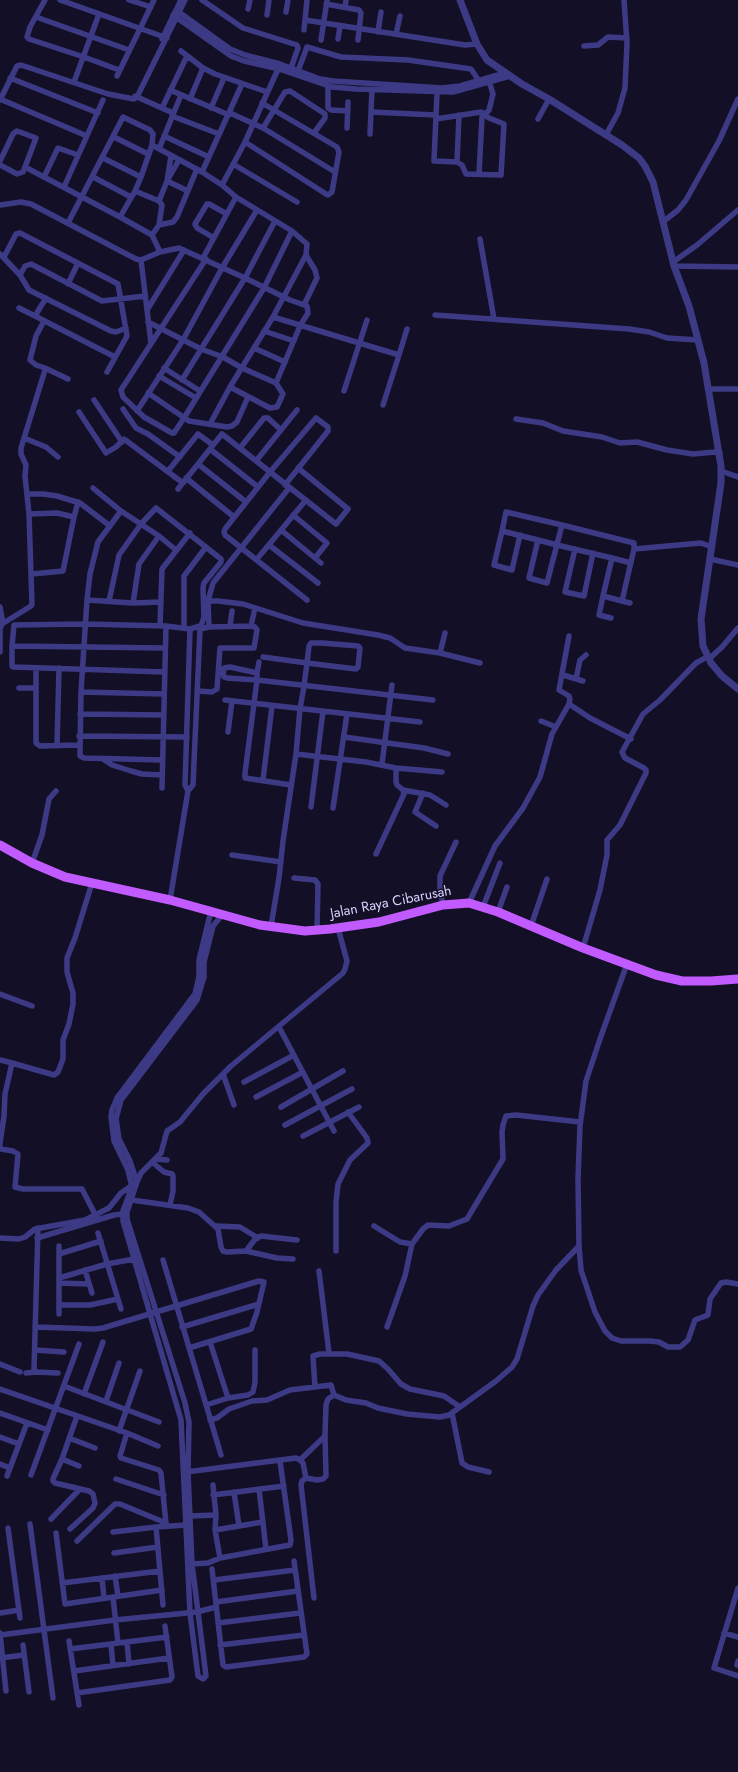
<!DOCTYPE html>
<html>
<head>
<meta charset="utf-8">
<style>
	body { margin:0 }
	canvas { display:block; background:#130f26 }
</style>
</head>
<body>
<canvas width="738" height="1772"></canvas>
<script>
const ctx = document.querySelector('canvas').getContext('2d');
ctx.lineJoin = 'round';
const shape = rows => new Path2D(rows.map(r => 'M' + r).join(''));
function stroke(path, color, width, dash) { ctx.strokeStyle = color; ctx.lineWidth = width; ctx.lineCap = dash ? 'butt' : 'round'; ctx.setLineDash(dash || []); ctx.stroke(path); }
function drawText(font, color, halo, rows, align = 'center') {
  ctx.font = font + ' Jost,sans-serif'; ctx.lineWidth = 3; ctx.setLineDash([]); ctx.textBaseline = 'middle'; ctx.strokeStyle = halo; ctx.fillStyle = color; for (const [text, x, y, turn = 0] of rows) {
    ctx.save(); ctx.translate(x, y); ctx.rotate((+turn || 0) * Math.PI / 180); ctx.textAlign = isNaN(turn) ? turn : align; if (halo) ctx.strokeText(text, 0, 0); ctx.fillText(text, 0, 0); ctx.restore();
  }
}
const minor = shape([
	[45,0,30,27,27,37,29,39,84,57,119,70],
	[60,0,167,38],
	[129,0,151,7],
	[202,0,243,28,297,45,298,48,290,71],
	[326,4,359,10,361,13,358,40],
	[345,7,346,0],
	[248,9,250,0],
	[176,10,230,49,245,55,280,64,320,79,333,81,442,88,460,86,505,73],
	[286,12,288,0],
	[173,15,231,56,244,61,279,69,332,87,356,89,453,92,510,76],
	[267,15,269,0],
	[36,17,129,50],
	[305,20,465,45,477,44],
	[304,30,307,0],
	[378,32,381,12],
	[396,34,400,16],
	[162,39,181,0],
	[338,39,340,26],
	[321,40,327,1],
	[584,46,598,45,608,37,627,38],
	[181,51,203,68,215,74,267,92],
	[298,71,307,47,341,57,408,60,471,69,479,81],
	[117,76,154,0],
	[10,78,98,113],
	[74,82,99,14],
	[328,86,328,108,331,110,348,111],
	[170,90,229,115],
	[135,96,173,113],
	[0,99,87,136],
	[190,99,203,68],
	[0,100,17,66,21,65,108,94,134,99,137,97,185,0],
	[162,108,187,56],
	[211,108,224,78],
	[371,112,436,115],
	[230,113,263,128,335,172],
	[172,116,219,134],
	[436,119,481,112,489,118,504,124,501,175,466,174,462,165,457,162,434,161,437,93],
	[538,119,549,99],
	[263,128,285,92,290,91,325,114,325,118,314,133],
	[347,128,348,102],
	[607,133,618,113,625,88,627,43,624,0],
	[370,134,372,90],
	[164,136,209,157],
	[114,137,148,154],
	[245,142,326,194,328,195,332,192,339,152,337,147,262,103],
	[152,145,202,172,222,185,236,197,292,231,307,244,306,255,273,317,230,387,210,424],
	[159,149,181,95],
	[171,156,167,181,188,191],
	[103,158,141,177],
	[0,161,13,134,17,131,36,138,25,167],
	[457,162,459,115],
	[233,164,297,202],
	[0,165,17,174,23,172,25,167,120,217,152,235,160,252],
	[202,172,242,84],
	[479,174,482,117,489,110,493,94,489,81],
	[44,177,58,148,78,155],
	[93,177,131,197],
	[222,185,245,142,279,67],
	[64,187,103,100],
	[135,191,159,201,162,205,159,225,152,235],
	[159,201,167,181,179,160],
	[0,205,21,202,31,204,136,259,141,260,160,252,179,248,245,278,290,300,307,306,308,313,300,326,276,383,283,394,277,407,270,408,230,387],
	[664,221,678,210,686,200,719,141,738,99],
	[68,223,123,117,150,130,153,134,152,145,141,177,135,191,120,217],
	[159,225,173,222,177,217,197,169],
	[214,238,197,228,195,224,207,204,209,204,227,214],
	[480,239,494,319],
	[0,254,20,275,29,290,111,331,116,332,126,328],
	[4,257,16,234,20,233,118,284,127,336,107,372],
	[203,258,236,197],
	[206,259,121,390,123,397,144,417,172,433,174,433,184,418,264,288,292,231],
	[141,260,151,343],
	[673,262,697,245,738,210],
	[674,266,738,267],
	[20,275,25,266,31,264,102,301,145,296],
	[68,284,78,263],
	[46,298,35,316,115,357],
	[304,305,317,278,315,270,306,255],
	[19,308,35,316],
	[147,310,184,250],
	[435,315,629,329,649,332,667,338,698,340],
	[273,317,399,355,383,405],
	[148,322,201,349,223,357,242,368,276,383],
	[264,331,294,341],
	[254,348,285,362],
	[399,355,407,329],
	[45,368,68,379],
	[164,368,200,391],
	[159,376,196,398],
	[182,380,245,278,275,221],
	[710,389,738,389],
	[344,391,367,320],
	[148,393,189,421,227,427,232,426,237,422,248,397],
	[94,400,122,442],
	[123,409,136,428,148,434,180,457],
	[137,411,183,340,222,268,257,210],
	[79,412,106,453,116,447,124,439,183,483],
	[516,419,543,423,563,431,602,437,620,443,637,442,667,450,693,454,715,452,720,453],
	[24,438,46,447,58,457],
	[240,448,264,418,268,418,281,430],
	[210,449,258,487],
	[256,461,297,410],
	[198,464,246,502],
	[168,471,198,434,213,445],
	[721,471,738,477],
	[186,478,234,517],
	[285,485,328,431,328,427,316,418,270,472,225,529,224,532,225,535,307,600],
	[93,488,121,511,159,536,176,550],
	[178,489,222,434,336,524,348,509,298,468],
	[28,494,43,494,57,496,80,503,110,526],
	[121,511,98,542,90,574,87,600,81,692,80,753,80,756,84,758,162,760],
	[29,514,57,513,74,517,63,571,32,574],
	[293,515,327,543,315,558],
	[74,517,78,502],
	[562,525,634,543,634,549,622,601,603,596,599,615,611,618],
	[281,530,321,563],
	[502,531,506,512,562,525,547,583,529,578,538,540],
	[520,535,512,570,494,565,502,531,538,540,557,545,612,558],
	[269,545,318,583],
	[575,549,565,592,584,596,593,553],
	[634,549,701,543,712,547],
	[257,559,306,500],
	[710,559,738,565],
	[603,596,612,558,631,563],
	[87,600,133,603,161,602],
	[109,601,119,555,141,524,156,508,221,559,221,562,204,583,203,588,204,617,200,629,193,785,188,791,170,900],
	[208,601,218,601,243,604,303,623,378,635,390,638,405,648,440,653,480,663],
	[622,601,630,603],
	[133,603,139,564,159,536],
	[0,607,3,623],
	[160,626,162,569,190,533],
	[230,626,232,611],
	[251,626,255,608],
	[184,628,184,576,206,547],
	[200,629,209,627,208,601,213,583,289,488],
	[12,646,165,648],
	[0,652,0,629,2,624,31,606,32,604,29,514,25,476,26,465,21,454,21,448,45,370,45,368,36,365,30,360,36,336,44,321],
	[440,653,445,633],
	[263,657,307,663,356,669,358,667,360,648,358,646,322,643,311,643,309,646,307,663,304,686,300,709,296,754,283,841,279,878,271,926],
	[709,659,722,647,738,628],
	[36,668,36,743,40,746,79,745],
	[165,672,13,667,12,666,12,646,14,625,85,624,166,626,190,629,200,626],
	[257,673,259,662],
	[563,675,583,681],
	[576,679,580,660,586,655],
	[19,688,36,688],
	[198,691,212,692,217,689,220,648,254,648,257,630,255,627,251,626,209,627],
	[81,692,164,694],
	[225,700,420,722],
	[569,704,590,718,631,739],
	[80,714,164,715],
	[541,721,556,727],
	[228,732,232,701],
	[79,736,187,737],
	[344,737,424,748,448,754],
	[57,746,59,668],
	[296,754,366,762,396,768,396,782,397,785,403,790,404,794,376,854],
	[103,759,112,765,131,771,142,774,162,775],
	[382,764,392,685],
	[396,768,442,772],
	[263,780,272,706],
	[291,785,245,778,245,773,257,680,257,673,230,667,224,668,223,674,224,677,227,678,257,680,433,700],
	[162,788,166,626],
	[403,790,430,795,446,805],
	[188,791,185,785,190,629],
	[423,793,415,812,436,826],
	[311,807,323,711],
	[333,808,347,714],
	[232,855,281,862],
	[32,863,42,835,49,799,56,791],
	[294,878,315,880,318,884,317,930],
	[469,903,495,846,523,808,540,777,552,734,569,704,570,699,569,696,559,690,569,636],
	[443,905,440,891,440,876,456,842],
	[483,907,500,863],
	[211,911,199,960,199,977,195,994,117,1098,112,1110,111,1117,114,1141,128,1170,132,1187,123,1211,123,1221,181,1420,190,1613,198,1676,203,1679,206,1676,192,1564,188,1472,189,1422,185,1403,127,1219,127,1212,137,1182,130,1161,119,1139,116,1119,121,1100,197,1000,204,977,204,962,213,926,222,915],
	[498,912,507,887],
	[531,926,547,879],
	[583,948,600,890,607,855,607,840,620,825,646,773,646,770,644,768,625,758,622,752,643,714,660,700,696,663,707,657],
	[627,964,601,1036,586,1081,580,1126,578,1179,579,1246,581,1270,595,1312,605,1331,612,1338,621,1341,650,1341,659,1342,668,1347,680,1347,688,1340,695,1320,708,1315,710,1299,721,1283,726,1282,738,1284],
	[0,994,32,1006],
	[279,1027,334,1131],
	[0,1060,12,1063],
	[223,1074,234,1105],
	[244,1082,294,1055],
	[256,1097,303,1072],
	[281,1107,343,1071],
	[285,1125,352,1089],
	[303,1136,359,1107],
	[0,1143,4,1116,5,1094,12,1063,54,1075,58,1072,63,1059,63,1040,69,1024,73,1004,73,993,67,972,67,958,75,938,92,883],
	[0,1146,1,1149,13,1151,18,1154,15,1187,23,1189,82,1189,96,1216],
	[155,1159,167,1160],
	[152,1162,164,1172,172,1174,173,1176,173,1191,170,1205],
	[132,1200,188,1208,199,1212,218,1229,221,1247,223,1251,227,1252,246,1251,277,1258,293,1259],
	[216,1226,240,1227,258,1238],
	[374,1226,400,1242,412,1244,423,1229,428,1225,449,1226,467,1219,503,1159,502,1132,503,1125,506,1116,516,1115,580,1122],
	[38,1228,34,1369,36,1372,58,1373],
	[98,1233,121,1309],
	[0,1238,19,1239,25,1237,35,1229,85,1220,109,1208,121,1193,137,1182,141,1173,161,1153,167,1131,180,1122,203,1094,231,1066,343,973,345,969,347,961,338,928],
	[37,1238,114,1215,122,1214],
	[246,1251,256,1238,261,1236,297,1240],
	[336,1251,336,1202,338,1184,350,1160,368,1143,367,1138,348,1112],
	[59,1254,101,1241],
	[163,1260,221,1455],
	[85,1270,92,1293],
	[319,1271,329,1353],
	[59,1278,107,1264,134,1259],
	[59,1283,89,1284],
	[59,1305,90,1305,118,1299],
	[59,1314,59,1246],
	[35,1327,95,1329,103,1328,259,1281,264,1282,257,1312,251,1329,189,1348],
	[182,1327,259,1304],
	[387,1327,405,1276,412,1244],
	[35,1350,64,1352],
	[0,1364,20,1372],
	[26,1373,36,1372],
	[64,1386,159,1422],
	[315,1387,313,1356,320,1354,347,1354,379,1361,388,1369,401,1384,410,1389,444,1396,460,1407],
	[0,1389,127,1433,158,1446],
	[84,1394,103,1342],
	[228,1398,248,1395,253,1392,255,1382,255,1350],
	[106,1401,119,1363],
	[206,1405,228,1398,210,1342],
	[0,1413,48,1430],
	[452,1413,462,1463,468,1467,489,1472],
	[210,1420,217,1418,229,1409,252,1401,267,1400,290,1390,331,1385,334,1395,346,1400,366,1403,378,1408,407,1414,440,1417,449,1415,496,1381,512,1367,517,1359,533,1306,538,1295,556,1270,579,1246],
	[119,1431,140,1371],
	[127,1433,120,1456,121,1458,159,1470,161,1473,166,1524],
	[0,1437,19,1444],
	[69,1438,95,1448],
	[62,1459,79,1466],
	[300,1460,303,1463,306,1478,302,1481,301,1485,314,1598],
	[0,1464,10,1468],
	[186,1472,296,1458,300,1460,325,1436,326,1405,328,1399,334,1395],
	[31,1475,79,1344],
	[7,1476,27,1423],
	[306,1478,317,1480,323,1479,326,1476,325,1436],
	[116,1479,164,1495],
	[213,1485,216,1515,215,1530,220,1558],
	[259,1489,266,1549],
	[234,1492,239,1526],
	[213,1495,284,1486],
	[190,1516,216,1515],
	[51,1519,80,1489],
	[30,1524,53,1698],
	[8,1528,20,1618],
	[70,1529,93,1508,95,1503,93,1494,89,1491,55,1483,53,1481,53,1479,62,1459,77,1416],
	[215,1530,263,1522],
	[113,1532,156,1527],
	[56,1533,65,1604,162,1590],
	[77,1541,115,1504,120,1504,166,1523],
	[114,1553,158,1547],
	[192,1564,208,1563,220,1558,290,1545,291,1540,280,1461],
	[212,1569,223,1665,226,1667,304,1657,307,1654,294,1561],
	[115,1576,118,1596],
	[102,1578,104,1598],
	[214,1580,295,1570],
	[62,1583,160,1571],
	[738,1588,714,1668,738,1676],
	[113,1597,118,1643],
	[216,1602,298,1591],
	[163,1605,156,1527,186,1525],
	[0,1613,19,1610],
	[218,1623,300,1613],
	[0,1633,6,1691],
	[724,1633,738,1637],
	[0,1635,115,1620,197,1612,216,1607],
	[69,1641,79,1705],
	[127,1642,129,1664],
	[111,1644,113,1666],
	[23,1645,29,1692],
	[220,1645,304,1635],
	[70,1649,167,1637],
	[0,1658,24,1655],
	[737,1665,738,1661],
	[74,1671,169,1658],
	[77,1693,170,1680,172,1677,165,1626]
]);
const tertiary = shape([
	[460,0,477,44,487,60,522,84,549,99,622,145,639,158,645,166,653,182,674,266,689,306,704,363,721,466,721,483,701,619,703,646,711,663,722,676,738,689]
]);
const primary = shape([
	[0,845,32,863,65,877,170,900,260,925,305,931,330,929,379,922,443,905,469,903,498,912,583,948,656,975,682,981,711,981,738,979]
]);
const streetNames = [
	["Jalan Raya Cibarusah",391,903,-11]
];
stroke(minor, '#3d3a85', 5.5);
stroke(tertiary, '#3d3a85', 7);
stroke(primary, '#c25bff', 9);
drawText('14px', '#d9d4ff', '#130f26', streetNames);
</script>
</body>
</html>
